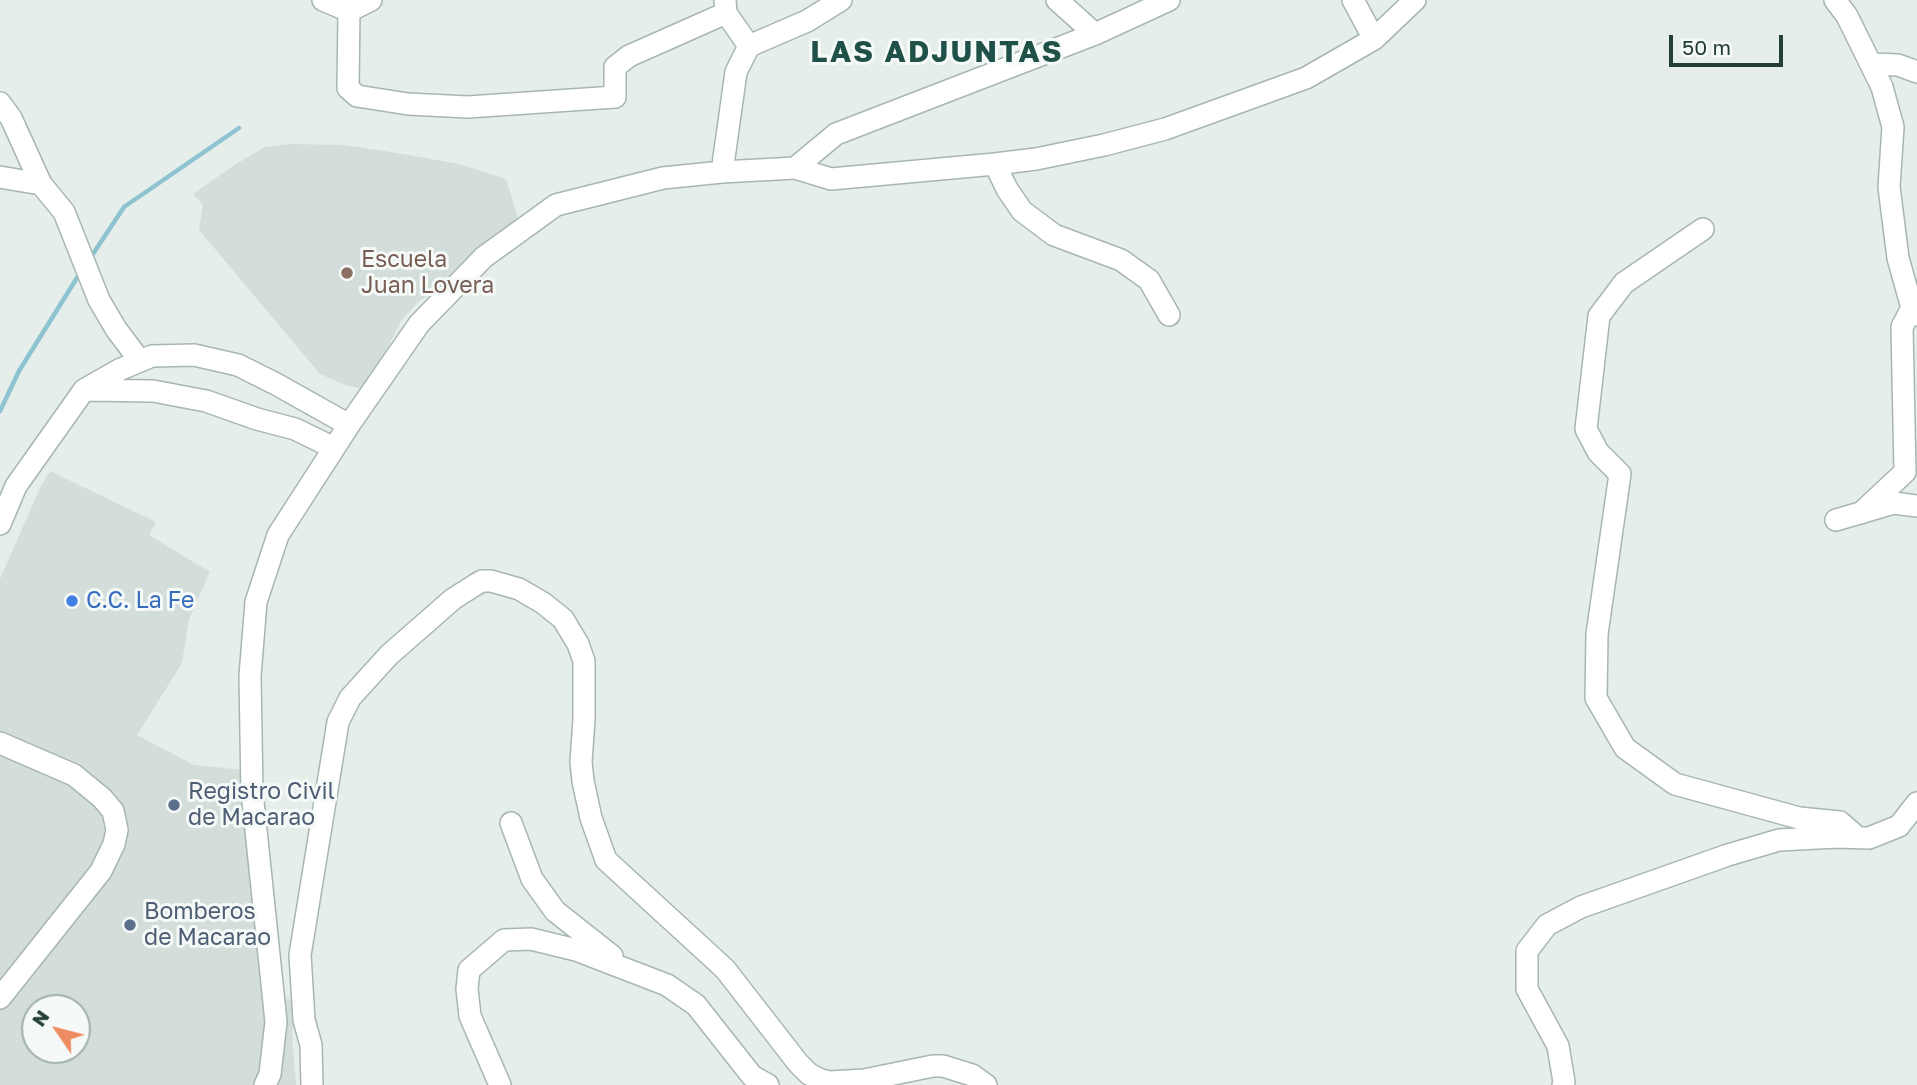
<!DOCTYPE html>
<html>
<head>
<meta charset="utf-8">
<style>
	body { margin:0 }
	#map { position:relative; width:1917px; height:1085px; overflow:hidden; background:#e5eeea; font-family:"Golos Text",sans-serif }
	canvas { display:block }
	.north { position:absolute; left:21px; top:994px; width:70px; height:70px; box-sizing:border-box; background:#f5faf8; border:2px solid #a1afac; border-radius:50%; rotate:305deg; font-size:19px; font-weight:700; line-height:28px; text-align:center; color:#243f39 }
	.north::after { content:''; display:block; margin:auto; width:24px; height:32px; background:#ef8b62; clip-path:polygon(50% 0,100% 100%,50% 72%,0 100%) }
	.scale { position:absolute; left:1669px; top:35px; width:114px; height:32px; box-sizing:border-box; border:4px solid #243f39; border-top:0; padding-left:9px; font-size:21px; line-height:24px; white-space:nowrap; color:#243f39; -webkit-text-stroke:5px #f5faf8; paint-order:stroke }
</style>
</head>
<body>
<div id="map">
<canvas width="1917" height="1085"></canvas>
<div class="north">N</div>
<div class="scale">50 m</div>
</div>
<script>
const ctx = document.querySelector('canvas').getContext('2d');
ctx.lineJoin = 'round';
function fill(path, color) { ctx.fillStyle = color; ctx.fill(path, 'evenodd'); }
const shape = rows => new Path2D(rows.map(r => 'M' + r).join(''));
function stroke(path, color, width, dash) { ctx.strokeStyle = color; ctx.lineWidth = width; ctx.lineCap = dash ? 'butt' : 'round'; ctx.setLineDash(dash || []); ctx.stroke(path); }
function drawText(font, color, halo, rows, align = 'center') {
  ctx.font = font + ' "Golos Text",sans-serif'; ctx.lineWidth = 6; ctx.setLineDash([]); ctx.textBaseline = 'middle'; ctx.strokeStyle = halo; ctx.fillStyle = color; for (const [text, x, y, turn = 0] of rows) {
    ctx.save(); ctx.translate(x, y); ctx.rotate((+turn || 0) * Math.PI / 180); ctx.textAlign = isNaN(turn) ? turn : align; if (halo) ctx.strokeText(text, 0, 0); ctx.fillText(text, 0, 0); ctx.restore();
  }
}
const built = shape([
	[290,144,344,145,397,153,459,164,506,179,519,221,447,285,419,301,401,321,375,373,363,389,345,385,320,374,199,230,203,205,193,194,236,164,265,147],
	[50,471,156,522,149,535,210,572,189,619,182,663,137,735,194,765,254,771,271,1000,296,999,292,1035,296,1085,0,1085,0,579,41,486],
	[35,1008,77,1008,77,1050,35,1050]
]);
const stream = shape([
	[89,260,124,207,239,128],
	[0,411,19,371,80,273]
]);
const minor = shape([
	[323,0,349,11,348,88,357,96,408,104,468,107,615,97,615,67,629,56,726,13],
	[725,0,726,13,749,46],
	[1057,0,1095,34],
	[1353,0,1374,39],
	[1835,0,1847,16,1882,87,1893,127,1889,187,1898,258,1912,308,1917,315],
	[349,11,371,0],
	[1871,64,1898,65,1917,72],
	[0,103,11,118,41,184,64,212,99,300,116,329,140,361],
	[995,164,1007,189,1022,211,1054,235,1121,260,1149,280,1169,315],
	[795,168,836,134,1095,34,1169,0],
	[722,172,736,72,749,46,807,21,841,0],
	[0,177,41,184],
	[1703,229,1624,283,1599,316,1586,429,1598,452,1620,474,1597,634,1596,698,1625,748,1675,784,1799,818,1840,822,1857,837],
	[87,390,153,391,206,401,257,419,295,429,334,448],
	[1861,513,1905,472,1902,327,1912,308],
	[1836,520,1894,503,1917,506],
	[0,524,16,486,84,390,121,369,152,356,194,355,238,365,276,384,349,425],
	[0,743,74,775,102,798,113,811,117,830,114,844,101,871,0,998],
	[511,823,532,879,555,911,612,956],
	[265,1085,270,1074,276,1022,252,792,250,676,256,602,278,535,349,425,419,324,484,257,556,205,663,178,722,172,795,168,831,179,995,164,1036,159,1104,145,1165,129,1306,78,1374,39,1415,0],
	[312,1085,311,1045,304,1020,300,955,338,722,350,698,389,655,453,599,475,585,482,581,491,581,519,589,543,603,563,619,578,644,584,661,584,719,581,762,583,781,591,818,606,860,725,969,798,1063,809,1074,821,1080,829,1082,864,1080,933,1066,943,1066,972,1075,986,1085],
	[500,1085,470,1016,467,989,469,970,504,940,531,939,576,950,667,985,696,1005,752,1076,768,1085],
	[1563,1085,1564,1082,1558,1046,1527,989,1527,951,1547,925,1581,907,1728,855,1779,840,1837,837,1869,838,1899,826,1917,803]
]);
const markers = [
	[347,273,7,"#8d6e63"],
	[72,601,7,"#3f7fe0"],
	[174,805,7,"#5c6f8a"],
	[130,925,7,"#5c6f8a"]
];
const educationNames = [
	["Escuela",361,260],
	["Juan Lovera",361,286]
];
const shopNames = [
	["C.C. La Fe",86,601]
];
const serviceNames = [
	["Registro Civil",188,792],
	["de Macarao",188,818],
	["Bomberos",144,912],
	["de Macarao",144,938]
];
const districtNames = [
	["LAS ADJUNTAS",937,52]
];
fill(built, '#d3ddd9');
stroke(stream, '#8ec3d1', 4.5);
stroke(minor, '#a7b6b1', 24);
stroke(minor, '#fff', 21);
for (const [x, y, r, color] of markers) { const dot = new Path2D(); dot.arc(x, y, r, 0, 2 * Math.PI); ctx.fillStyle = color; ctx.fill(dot); stroke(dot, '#f5faf8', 2.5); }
drawText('23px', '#785e54', '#f5faf8', educationNames, 'left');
drawText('23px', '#366cbe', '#f5faf8', shopNames, 'left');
drawText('23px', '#4e5e75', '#f5faf8', serviceNames, 'left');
ctx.letterSpacing = '2px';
drawText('bold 30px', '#205148', '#f5faf8', districtNames);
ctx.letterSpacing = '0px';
</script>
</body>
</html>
